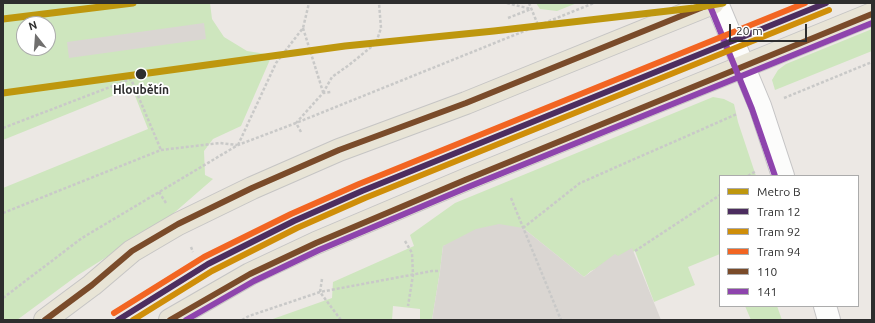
<!DOCTYPE html>
<html>
<head>
<meta charset="utf-8">
<style>
	body { margin:0 }
	#map { position:relative; width:875px; height:323px; overflow:hidden; background:#ece8e4; font-family:Ubuntu,sans-serif }
	canvas { display:block }
	.frame { position:absolute; inset:0; border:4px solid #2e2e2e; pointer-events:none }
	.legend { position:absolute; left:719px; top:175px; width:140px; height:132px; box-sizing:border-box; background:#fff; border:1px solid #ababab; margin:0; padding:5px 7px; list-style:none; font-size:12px; color:#2e2e2e }
	.legend li { display:flex; align-items:center; gap:8px; height:20px }
	.legend b { width:20px; border:1px solid #ababab }
	.north { position:absolute; left:16px; top:16px; width:40px; height:40px; box-sizing:border-box; background:#fff; border:1px solid #ababab; border-radius:50%; rotate:343deg; font-size:11px; font-weight:700; line-height:16px; text-align:center; color:#2e2e2e }
	.north::after { content:''; display:block; margin:auto; width:14px; height:18px; background:#706f6e; clip-path:polygon(50% 0,100% 100%,50% 72%,0 100%) }
	.scale { position:absolute; left:729px; top:24px; width:78px; height:18px; box-sizing:border-box; border:2px solid #2e2e2e; border-top:0; padding-left:5px; font-size:12px; line-height:14px; white-space:nowrap; color:#2e2e2e; -webkit-text-stroke:3px #fff; paint-order:stroke }
</style>
</head>
<body>
<div id="map">
<canvas width="875" height="323"></canvas>
<div class="frame"></div>
<ul class="legend">
<li><b style="height:5px;background:#be970e"></b>Metro B</li>
<li><b style="height:5px;background:#4c2d5f"></b>Tram 12</li>
<li><b style="height:5px;background:#cf8e09"></b>Tram 92</li>
<li><b style="height:5px;background:#f26522"></b>Tram 94</li>
<li><b style="height:5px;background:#7a4b2a"></b>110</li>
<li><b style="height:5px;background:#8e44ad"></b>141</li>
</ul>
<div class="north">N</div>
<div class="scale">20 m</div>
</div>
<script>
const ctx = document.querySelector('canvas').getContext('2d');
ctx.lineJoin = 'round';
function fill(path, color) { ctx.fillStyle = color; ctx.fill(path, 'evenodd'); }
const shape = rows => new Path2D(rows.map(r => 'M' + r).join(''));
function stroke(path, color, width, dash) { ctx.strokeStyle = color; ctx.lineWidth = width; ctx.lineCap = dash ? 'butt' : 'round'; ctx.setLineDash(dash || []); ctx.stroke(path); }
function drawText(font, color, halo, rows, align = 'center') {
  ctx.font = font + ' Ubuntu,sans-serif'; ctx.lineWidth = 3.5; ctx.setLineDash([]); ctx.textBaseline = 'middle'; ctx.strokeStyle = halo; ctx.fillStyle = color; for (const [text, x, y, turn = 0] of rows) {
    ctx.save(); ctx.translate(x, y); ctx.rotate((+turn || 0) * Math.PI / 180); ctx.textAlign = isNaN(turn) ? turn : align; if (halo) ctx.strokeText(text, 0, 0); ctx.fillText(text, 0, 0); ctx.restore();
  }
}
const green = shape([
	[3,3,210,3,212,19,224,37,247,51,272,55,241,126,213,139,204,151,205,175,213,179,167,219,78,275,17,320,3,320,3,188,148,129,132,88,3,140],
	[24,24,48,24,48,48,24,48],
	[536,3,577,3,557,11,540,9],
	[872,29,872,51,775,90,772,80,778,70,786,64],
	[713,97,724,99,734,104,738,122,756,176,720,176,720,254,688,267,695,285,654,302,635,251,591,271,584,277,523,228,443,246,440,271,432,320,420,320,420,309,393,306,392,320,270,320,332,298,333,282,414,246,410,235,455,203],
	[745,306,777,306,782,320,751,320]
]);
const plaza = shape([
	[204,23,206,39,69,58,67,42],
	[499,224,523,228,584,277,615,254,618,256,632,248,661,320,432,320,440,271,443,246,476,229]
]);
const path = shape([
	[507,3,531,9],
	[529,3,538,25],
	[508,18,531,9],
	[303,28,323,92],
	[323,93,332,77,349,65,376,43,381,28,379,3],
	[784,98,872,62],
	[3,128,131,79,161,150],
	[301,132,296,123,323,93,331,92],
	[238,145,276,63,303,28,309,3],
	[748,176,756,171],
	[159,192,166,203],
	[511,198,561,320],
	[3,213,161,150,220,143,237,145],
	[523,228,580,183,737,114],
	[405,241,412,253,413,275,408,306],
	[191,247,193,252],
	[635,251,720,195],
	[322,279,320,292,341,320],
	[3,298,82,238,238,145,296,123,594,3],
	[242,320,249,316,320,292,432,271,440,271]
]);
const minor = shape([
	[717,3,760,106,783,176],
	[825,306,829,320]
]);
const primary = shape([
	[45,320,92,285,132,251,178,224,252,188,339,150,466,103,713,3],
	[170,320,250,274,316,243,465,180,872,14]
]);
const bus1 = shape([
	[45,320,92,285,132,251,178,224,252,188,339,150,466,103,713,3],
	[170,320,250,274,316,243,465,180,872,14]
]);
const bus2 = shape([
	[710,6,752,109,775,176],
	[186,320,254,281,319,250,468,187,872,23]
]);
const tram1 = shape([
	[118,320,208,264,294,221,362,191,826,3]
]);
const tram2 = shape([
	[133,320,212,271,297,228,365,198,829,10]
]);
const tram3 = shape([
	[114,313,204,257,291,214,359,184,805,3]
]);
const metro1 = shape([
	[3,19,133,3],
	[3,93,345,46,494,31,694,8,723,3]
]);
const markers = [
	[141,74,6,"#2e2e2e"]
];
const stopNames = [
	["Hloubětín",141,90]
];
fill(green, '#cee6be');
fill(plaza, '#dad6d2');
stroke(minor, '#c5c4c5', 24);
stroke(primary, '#c6c5c4', 24);
stroke(path, '#c9c9c8', 2.5, [3, 2]);
stroke(minor, '#fcfcfb', 22);
stroke(primary, '#e8e4d6', 22);
stroke(bus1, '#7a4b2a', 6);
stroke(bus2, '#8e44ad', 6);
stroke(tram1, '#4c2d5f', 6);
stroke(tram2, '#cf8e09', 6);
stroke(tram3, '#f26522', 6);
stroke(metro1, '#be970e', 7);
for (const [x, y, r, color] of markers) { const dot = new Path2D(); dot.arc(x, y, r, 0, 2 * Math.PI); ctx.fillStyle = color; ctx.fill(dot); stroke(dot, '#fff', 1.5); }
drawText('bold 12px', '#2e2e2e', '#fff', stopNames);
</script>
</body>
</html>
